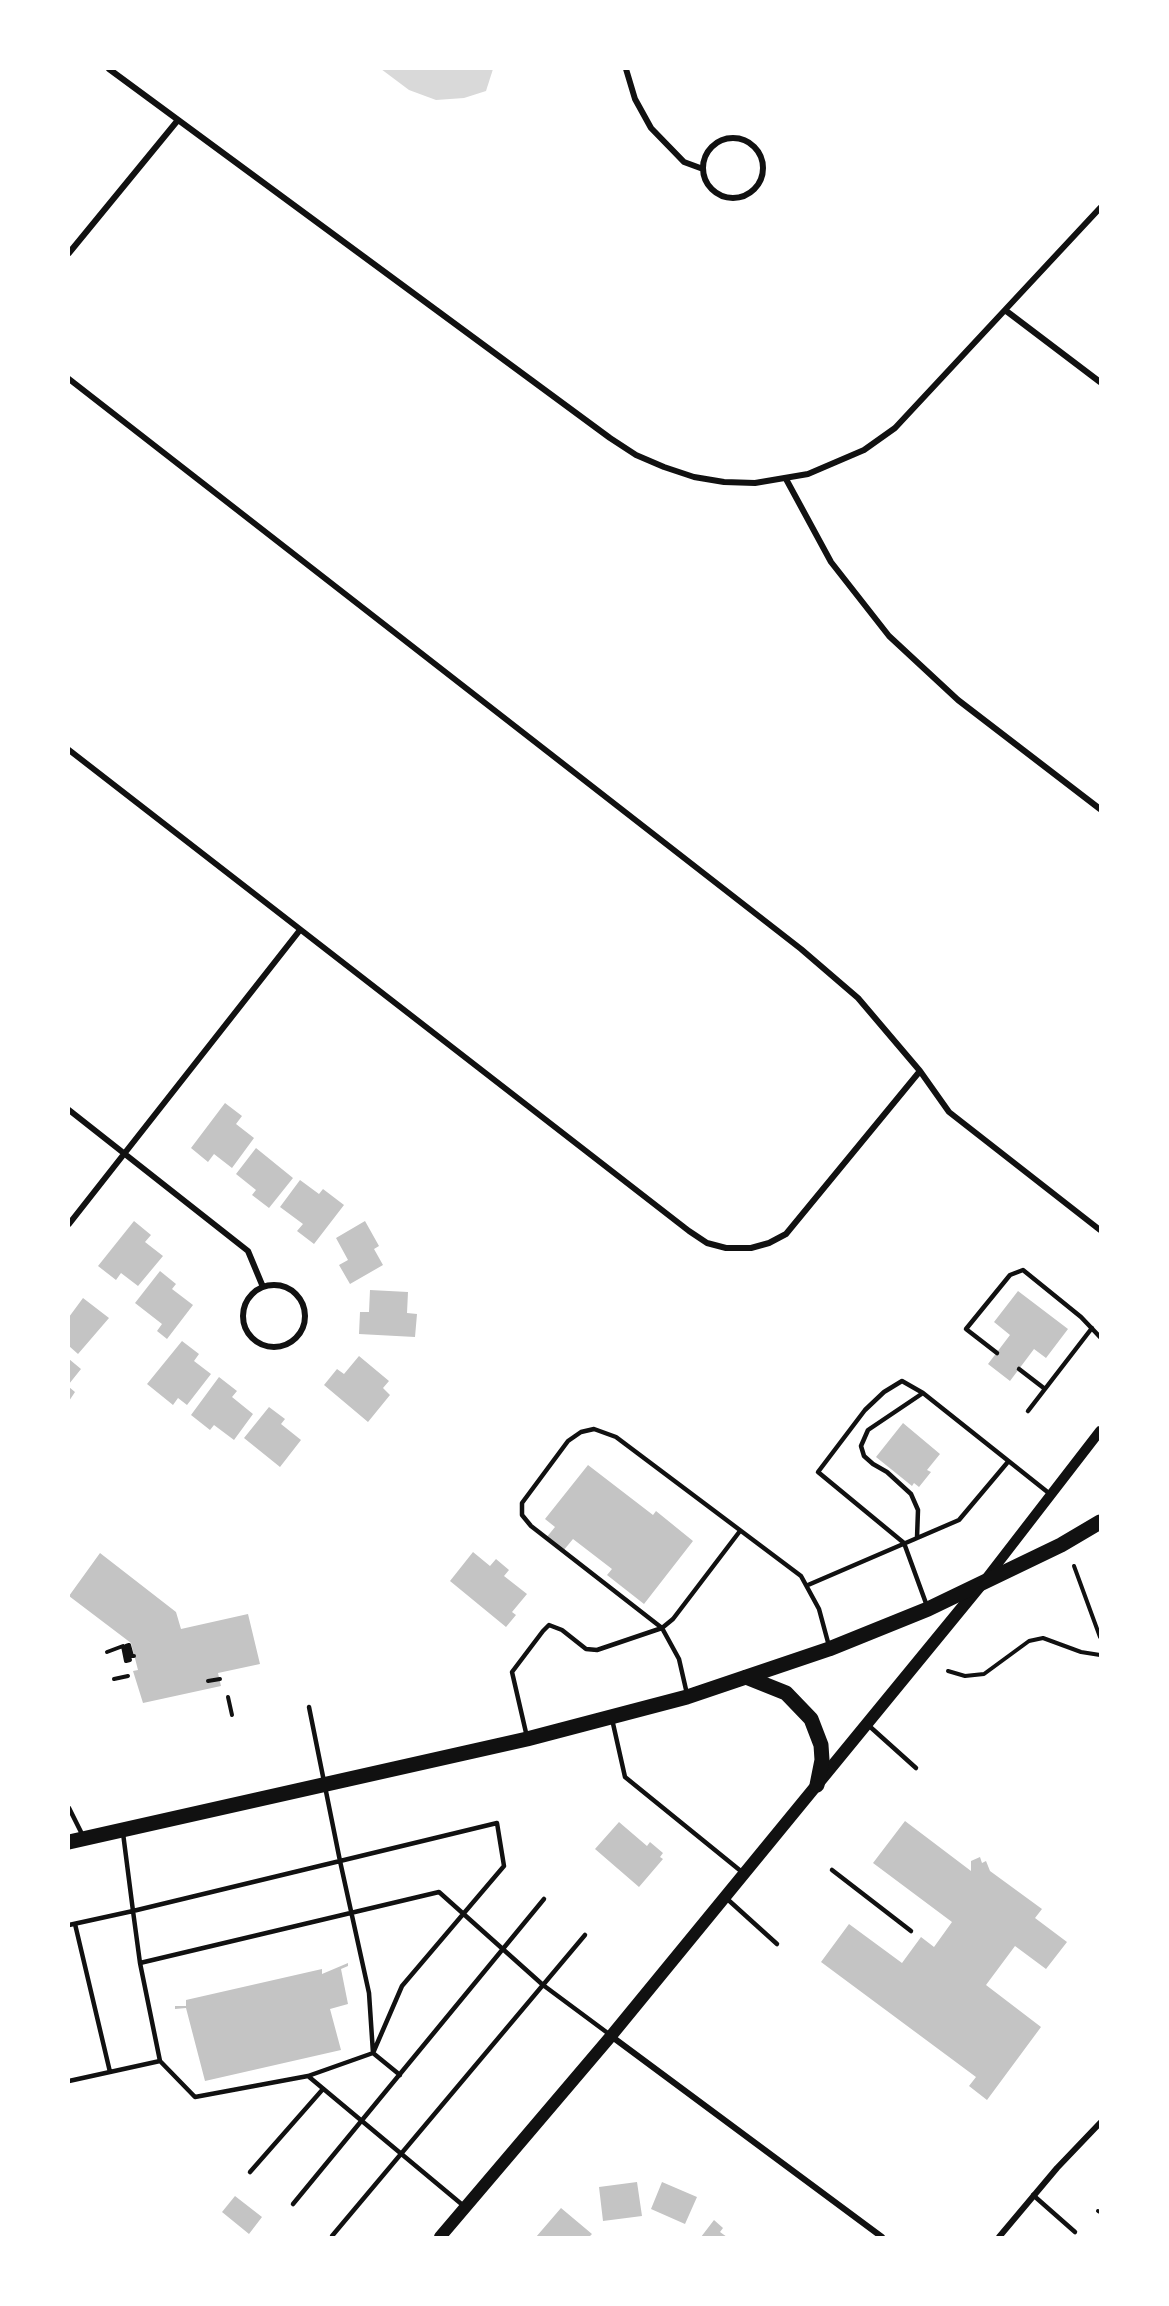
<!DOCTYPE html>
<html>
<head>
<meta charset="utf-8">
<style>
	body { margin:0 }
	#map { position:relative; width:1169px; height:2306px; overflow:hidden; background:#fff; font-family:Raleway,sans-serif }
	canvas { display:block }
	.frame { position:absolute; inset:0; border:70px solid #fff; pointer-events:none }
</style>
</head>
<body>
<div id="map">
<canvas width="1169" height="2306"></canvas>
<div class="frame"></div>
</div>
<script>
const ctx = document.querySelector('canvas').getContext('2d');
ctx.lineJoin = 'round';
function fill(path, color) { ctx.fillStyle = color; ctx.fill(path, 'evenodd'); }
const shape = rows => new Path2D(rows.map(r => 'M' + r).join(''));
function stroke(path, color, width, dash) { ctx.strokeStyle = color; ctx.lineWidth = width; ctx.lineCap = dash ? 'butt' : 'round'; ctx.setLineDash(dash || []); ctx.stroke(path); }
const water = shape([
	[381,69,493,69,486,91,464,98,436,100,409,90]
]);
const building = shape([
	[225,1103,242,1116,236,1124,254,1138,232,1168,214,1154,208,1162,191,1148],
	[256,1148,293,1178,269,1208,252,1195,256,1190,236,1174],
	[300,1180,319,1194,323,1189,344,1205,314,1244,297,1231,303,1224,280,1207],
	[134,1221,151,1235,145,1242,163,1256,138,1286,121,1273,116,1280,98,1266],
	[365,1221,379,1246,374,1249,383,1265,350,1284,339,1265,348,1260,336,1238],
	[160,1271,176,1284,172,1289,193,1305,167,1339,157,1331,162,1324,135,1303],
	[370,1290,408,1292,407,1313,417,1314,415,1337,359,1334,360,1312,369,1312],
	[1018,1291,1068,1329,1046,1358,1034,1349,1010,1381,988,1364,1010,1335,994,1322],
	[83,1298,109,1318,78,1354,69,1346,69,1317],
	[182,1341,199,1354,194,1361,211,1374,187,1405,178,1398,173,1405,147,1384],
	[359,1356,389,1381,383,1388,390,1395,368,1422,324,1385,337,1369,344,1374],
	[69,1359,81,1369,69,1384],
	[219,1377,237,1391,232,1397,253,1414,234,1440,214,1425,210,1430,191,1415],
	[69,1387,75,1392,69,1401],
	[269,1407,285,1419,281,1424,301,1440,280,1467,244,1438],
	[903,1423,940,1454,927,1470,931,1472,919,1487,914,1483,912,1486,876,1457],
	[588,1465,653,1515,656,1511,693,1541,644,1604,607,1575,612,1569,573,1539,563,1551,546,1538,555,1527,545,1519],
	[473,1552,490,1566,496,1559,509,1570,504,1576,527,1594,512,1612,516,1615,506,1627,450,1581],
	[100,1553,176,1612,181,1629,248,1614,260,1664,218,1673,221,1686,143,1703,133,1671,138,1670,131,1643,69,1596],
	[905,1821,971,1871,971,1861,980,1857,982,1863,986,1861,990,1871,1042,1909,1035,1918,1067,1942,1046,1969,1015,1946,986,1985,1041,2027,987,2100,969,2086,976,2077,821,1962,849,1924,902,1963,921,1937,934,1947,952,1922,873,1863],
	[619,1822,647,1846,650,1842,663,1853,660,1857,663,1859,639,1887,595,1849],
	[348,1963,348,1966,341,1969,348,2004,330,2009,341,2050,205,2081,186,2008,175,2009,175,2006,186,2006,186,2000,322,1969,322,1974],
	[637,2182,642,2216,603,2221,599,2187],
	[662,2182,697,2197,685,2224,651,2209],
	[235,2196,262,2217,249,2234,222,2212],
	[561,2208,592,2234,589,2237,536,2237],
	[714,2220,723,2228,720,2232,727,2237,701,2237]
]);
const path = shape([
	[1074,1566,1100,1637],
	[107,1652,123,1646,126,1661,130,1660,126,1646,129,1645,132,1656,134,1656],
	[948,1671,965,1676,984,1674,1029,1641,1043,1638,1081,1652,1100,1655],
	[114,1679,128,1676],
	[208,1681,220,1679],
	[228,1697,232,1715],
	[1098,2211,1100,2212]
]);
const service = shape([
	[997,1353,966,1329,1010,1275,1023,1270,1081,1317,1100,1337],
	[1019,1369,1045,1389],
	[1028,1411,1092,1328],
	[917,1538,918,1510,911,1494,887,1472,873,1464,864,1456,861,1446,868,1430,923,1393],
	[808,1585,959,1520,1007,1463],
	[927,1606,904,1543,818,1472,865,1410,884,1392,902,1381,923,1393,1050,1494],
	[687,1694,679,1659,662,1628,531,1526,522,1515,522,1503,568,1441,581,1432,594,1429,616,1437,801,1576,819,1609,829,1646],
	[612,1719,625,1777,742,1872],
	[867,1724,916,1768],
	[527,1737,512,1672,543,1631,549,1625,562,1630,586,1649,597,1650,662,1628,673,1619,740,1531],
	[69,1808,83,1836],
	[832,1870,911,1931],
	[725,1897,777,1944],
	[75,1924,110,2072],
	[69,1925,133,1911,123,1833],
	[140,1963,133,1911,340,1861,309,1707],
	[160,2061,140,1963,439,1892,543,1985,609,2034],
	[308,2076,373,2053,402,1986,504,1866,497,1823,340,1861,369,1993,373,2053,400,2075],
	[69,2081,160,2061,195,2097,308,2076,465,2207],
	[250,2172,323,2089],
	[1033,2195,1075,2232],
	[293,2204,544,1899],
	[332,2236,585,1935]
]);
const minor = shape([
	[109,69,610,438,636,455,664,467,694,477,724,482,755,483,808,474,864,450,895,428,1100,208],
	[626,69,635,99,651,128,684,162,703,169],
	'703 168a30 30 0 1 1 60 0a30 30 0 1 1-60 0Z',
	[69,253,178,120],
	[1005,310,1100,382],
	[69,379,801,949,858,998,920,1071,949,1112,1100,1230],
	[786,479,831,562,889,636,958,700,1100,809],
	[69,750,689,1231,707,1243,726,1248,751,1248,769,1243,786,1234,920,1071],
	[69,1110,248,1251,263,1287],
	[69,1224,300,930],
	'243 1316a31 31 0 1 1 62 0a31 31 0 1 1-62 0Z',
	[611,2036,882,2237],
	[999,2237,1057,2168,1100,2123]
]);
const tertiary = shape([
	[985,1580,1100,1431]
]);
const secondary = shape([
	[440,2237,611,2036,979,1587]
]);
const primary = shape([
	[746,1677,786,1693,811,1719,821,1745,822,1760,817,1785],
	[69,1842,527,1739,687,1697,829,1649,928,1609,1061,1545,1100,1522]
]);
fill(water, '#d9d9d9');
fill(building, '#c4c4c4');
stroke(path, '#111', 4);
stroke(service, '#111', 4.5);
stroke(minor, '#111', 6);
stroke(tertiary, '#111', 10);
stroke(secondary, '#111', 12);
stroke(primary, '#111', 15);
</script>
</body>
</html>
